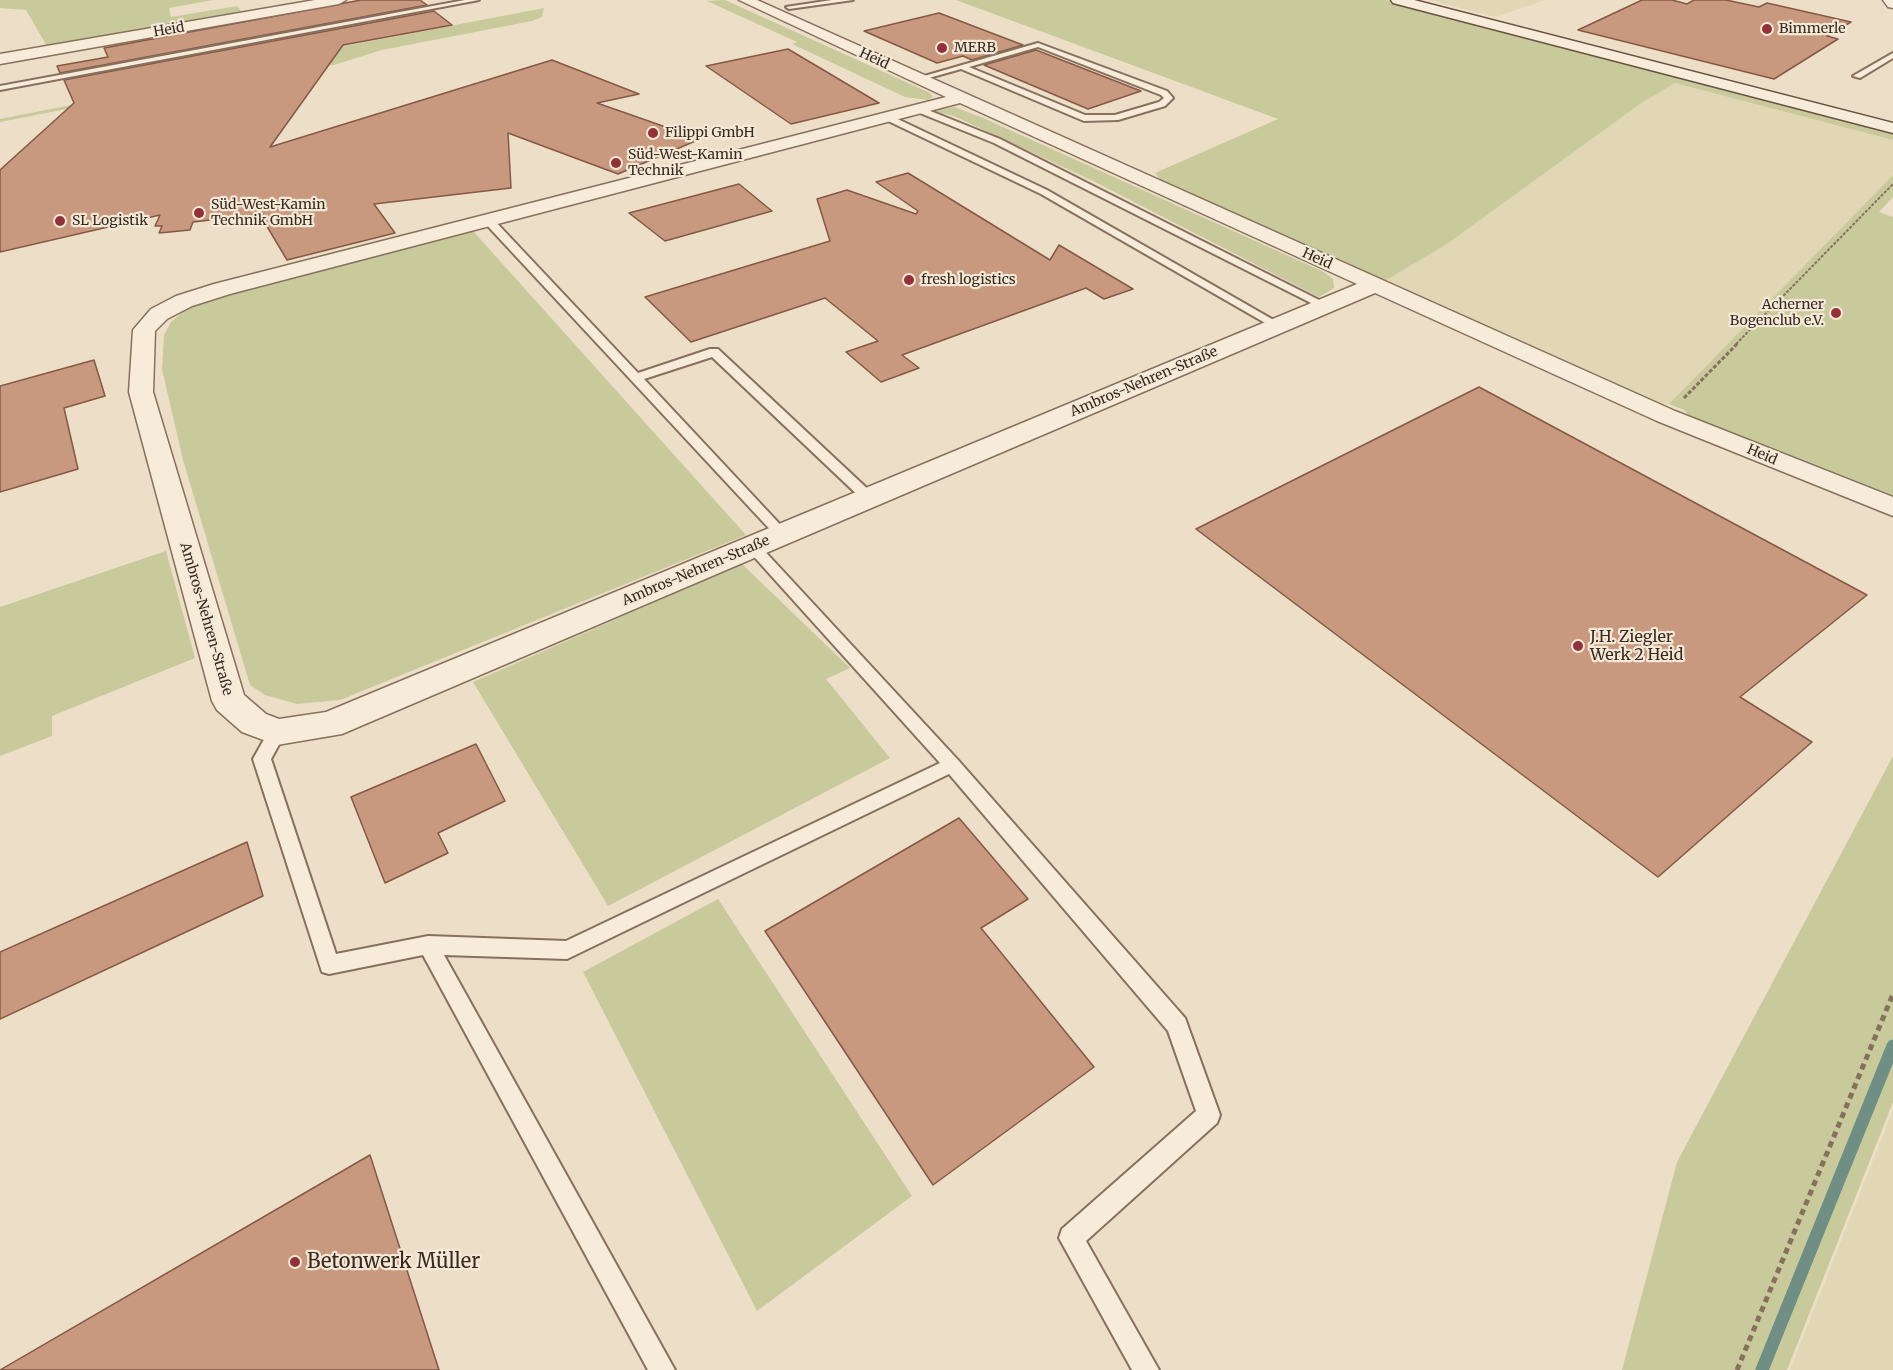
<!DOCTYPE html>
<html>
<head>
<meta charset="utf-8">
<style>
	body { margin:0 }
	canvas { display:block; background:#ecdec7 }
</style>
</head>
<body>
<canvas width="1893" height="1370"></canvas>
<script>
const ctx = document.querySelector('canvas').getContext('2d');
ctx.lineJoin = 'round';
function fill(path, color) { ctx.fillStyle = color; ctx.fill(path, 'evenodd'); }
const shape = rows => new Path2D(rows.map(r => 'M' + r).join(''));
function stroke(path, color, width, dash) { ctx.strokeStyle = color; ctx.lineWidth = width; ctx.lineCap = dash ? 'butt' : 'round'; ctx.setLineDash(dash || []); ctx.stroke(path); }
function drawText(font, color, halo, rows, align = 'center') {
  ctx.font = font + ' Merriweather,serif'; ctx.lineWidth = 4.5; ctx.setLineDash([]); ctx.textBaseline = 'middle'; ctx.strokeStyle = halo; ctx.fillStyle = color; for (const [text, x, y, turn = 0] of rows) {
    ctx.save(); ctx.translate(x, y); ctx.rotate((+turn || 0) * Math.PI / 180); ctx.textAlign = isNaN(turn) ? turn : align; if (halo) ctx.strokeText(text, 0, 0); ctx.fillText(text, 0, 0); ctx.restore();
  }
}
const farmland = shape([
	[1429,0,1545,0,1495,17],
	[1675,83,1893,140,1893,175,1669,404,1660,404,1383,282,1447,244,1640,104],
	[1893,1110,1893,1370,1790,1370]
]);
const green = shape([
	[0,0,213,0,169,8,171,17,237,6,242,12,239,15,48,48,26,10,0,8],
	[725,0,930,93,933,97,928,100,905,97,792,44,797,42,707,1],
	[956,0,1386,0,1893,133,1893,140,1675,83,1640,104,1447,244,1383,282,1163,183,1155,173,1278,119],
	[544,8,542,17,532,21,382,50,334,65,282,67,0,122,0,119,276,65,272,60],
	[954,107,981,117,1324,272,1333,279,1334,288,1319,297,1093,181,954,116,933,111],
	[1893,175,1893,197,1879,212,1893,217,1893,498,1689,416,1684,410,1669,404],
	[473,231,746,535,340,700,297,704,265,695,250,685,183,460,162,369,164,335,171,322,187,309,209,301],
	[166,551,195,658,52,716,52,736,0,756,0,607],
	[742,564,850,668,826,679,890,758,608,906,473,682],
	[1893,756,1893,1102,1787,1370,1622,1370,1677,1162],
	[718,899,912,1196,757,1311,583,972]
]);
const stream = shape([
	[1762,1370,1893,1046]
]);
const building = shape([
	[361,0,420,0,427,5,60,73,57,66,108,57,104,48,361,0],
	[1642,0,1672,0,1687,4,1694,0,1726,0,1759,7,1767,3,1851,22,1827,36,1838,39,1774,79,1578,30,1642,0],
	[434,11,452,25,343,45,270,147,552,60,639,94,597,103,700,139,618,174,508,133,511,188,374,204,395,233,287,260,262,218,263,214,193,222,190,230,159,233,162,226,155,226,160,215,0,252,0,170,74,103,64,80,434,11],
	[939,13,1023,45,972,60,963,56,937,63,864,31,939,13],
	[788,49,879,103,791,124,706,66,788,49],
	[1036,50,1141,91,1088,109,984,65,1036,50],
	[908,173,1050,260,1059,245,1133,289,1104,299,1086,288,902,355,919,368,881,382,846,352,878,341,825,298,691,342,645,297,830,241,817,199,847,190,916,214,918,211,876,182,908,173],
	[739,184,772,211,665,241,629,213,739,184],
	[94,360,105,396,64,408,78,469,0,492,0,386,94,360],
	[1479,387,1867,595,1740,697,1812,742,1658,877,1196,529,1479,387],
	[476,744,505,801,438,833,448,853,385,883,351,797,476,744],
	[959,818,1028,899,981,928,1094,1067,933,1185,765,931,959,818],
	[247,842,263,896,0,1019,0,952,247,842],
	[370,1155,439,1370,0,1370,370,1155]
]);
const pathFar2 = shape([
	[1736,344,1893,184]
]);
const pathFar1 = shape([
	[1684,398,1738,343]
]);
const path = shape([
	[1737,1370,1893,994]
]);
const service = shape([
	[465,0,479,0,0,90,0,86,465,0],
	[832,0,853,0,789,9,786,7,832,0],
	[1038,43,1167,91,1173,98,1165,106,1118,120,1084,121,961,69,918,81,914,79,1038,43],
	[1038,47,1161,95,1164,98,1159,102,1115,115,1085,115,969,67,1038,47],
	[1893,53,1893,58,1860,78,1853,76,1893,53],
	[918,106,1000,139,1331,306,1321,308,994,143,915,111,918,106],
	[887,114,1047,190,1284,326,1274,328,1041,194,884,119,887,114],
	[484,218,492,218,638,373,710,349,718,349,873,494,873,500,863,500,712,357,644,379,789,534,787,537,777,537,484,222,484,218],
	[753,542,758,544,958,760,1185,1018,1220,1115,1217,1123,1086,1241,1159,1370,1132,1370,1059,1238,1062,1229,1196,1111,1168,1031,949,774,567,959,444,955,675,1370,648,1370,423,955,329,974,322,972,253,759,271,727,277,725,283,727,286,732,271,759,336,954,428,936,566,941,940,763,748,550,746,547,753,542]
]);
const minor = shape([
	[315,0,346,0,339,4,0,64,0,54,315,0],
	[739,0,757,0,1675,411,1893,497,1893,516,1657,421,1375,293,342,734,277,745,242,732,217,710,212,701,129,392,133,330,151,309,176,296,214,284,946,97,739,0],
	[960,103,1357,284,326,712,279,719,266,714,244,695,153,392,155,331,167,319,192,306,230,294,960,103],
	[1883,0,1893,0,1893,8,1888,7,1883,0]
]);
const secondary = shape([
	[1391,0,1414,0,1893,123,1893,133,1393,3,1391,0]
]);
const markers = [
	[1767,29,6,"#933139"],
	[942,48,6,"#933139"],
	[653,133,6,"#933139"],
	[616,163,6,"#933139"],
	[199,213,6,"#933139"],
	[60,221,6,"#933139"],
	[909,280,6,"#933139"],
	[1836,313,6,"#933139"],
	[1578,646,6,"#933139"],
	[295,1262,6,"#933139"]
];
const farPoinames = [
	["Bimmerle",1779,29],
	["MERB",954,48],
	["Filippi GmbH",665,133],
	["Süd-West-Kamin",628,155],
	["Technik",628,171],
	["Süd-West-Kamin",211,205],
	["Technik GmbH",211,221],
	["SL Logistik",72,221],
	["fresh logistics",921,280],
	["Acherner",1824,305,"right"],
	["Bogenclub e.V.",1824,321,"right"]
];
const farStreetnames = [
	["Heid",169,30,-10],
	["Heid",874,59,25],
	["Heid",1317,259,24],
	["Ambros-Nehren-Straße",1144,382,-23],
	["Heid",1762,455,23],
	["Ambros-Nehren-Straße",696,571,-23],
	["Ambros-Nehren-Straße",206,619,74]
];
const poiNames = [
	["J.H. Ziegler",1590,637],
	["Werk 2 Heid",1590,655]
];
const nearPoinames = [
	["Betonwerk Müller",307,1262]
];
fill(farmland, '#e1d7b5');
fill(green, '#c8ca9c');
stroke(stream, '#6f8e84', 13);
fill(building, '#c8987f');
stroke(building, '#855945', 1.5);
stroke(service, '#87705e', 4);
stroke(minor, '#87705e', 3);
stroke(secondary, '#695241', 3);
stroke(pathFar2, '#87705e', 2, [3, 1.5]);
stroke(pathFar1, '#87705e', 3, [4, 2]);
stroke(path, '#87705e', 5, [6, 4.5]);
fill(service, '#f7ecda');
fill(minor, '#f7ecda');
fill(secondary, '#f7ecda');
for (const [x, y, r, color] of markers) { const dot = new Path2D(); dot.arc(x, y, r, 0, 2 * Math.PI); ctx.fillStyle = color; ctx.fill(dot); stroke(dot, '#f4e9d7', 2); }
drawText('14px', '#382a20', '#f4e9d7', farPoinames, 'left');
drawText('14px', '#382a20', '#f4e9d7', farStreetnames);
drawText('16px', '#382a20', '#f4e9d7', poiNames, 'left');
drawText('20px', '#382a20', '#f4e9d7', nearPoinames, 'left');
</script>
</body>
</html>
